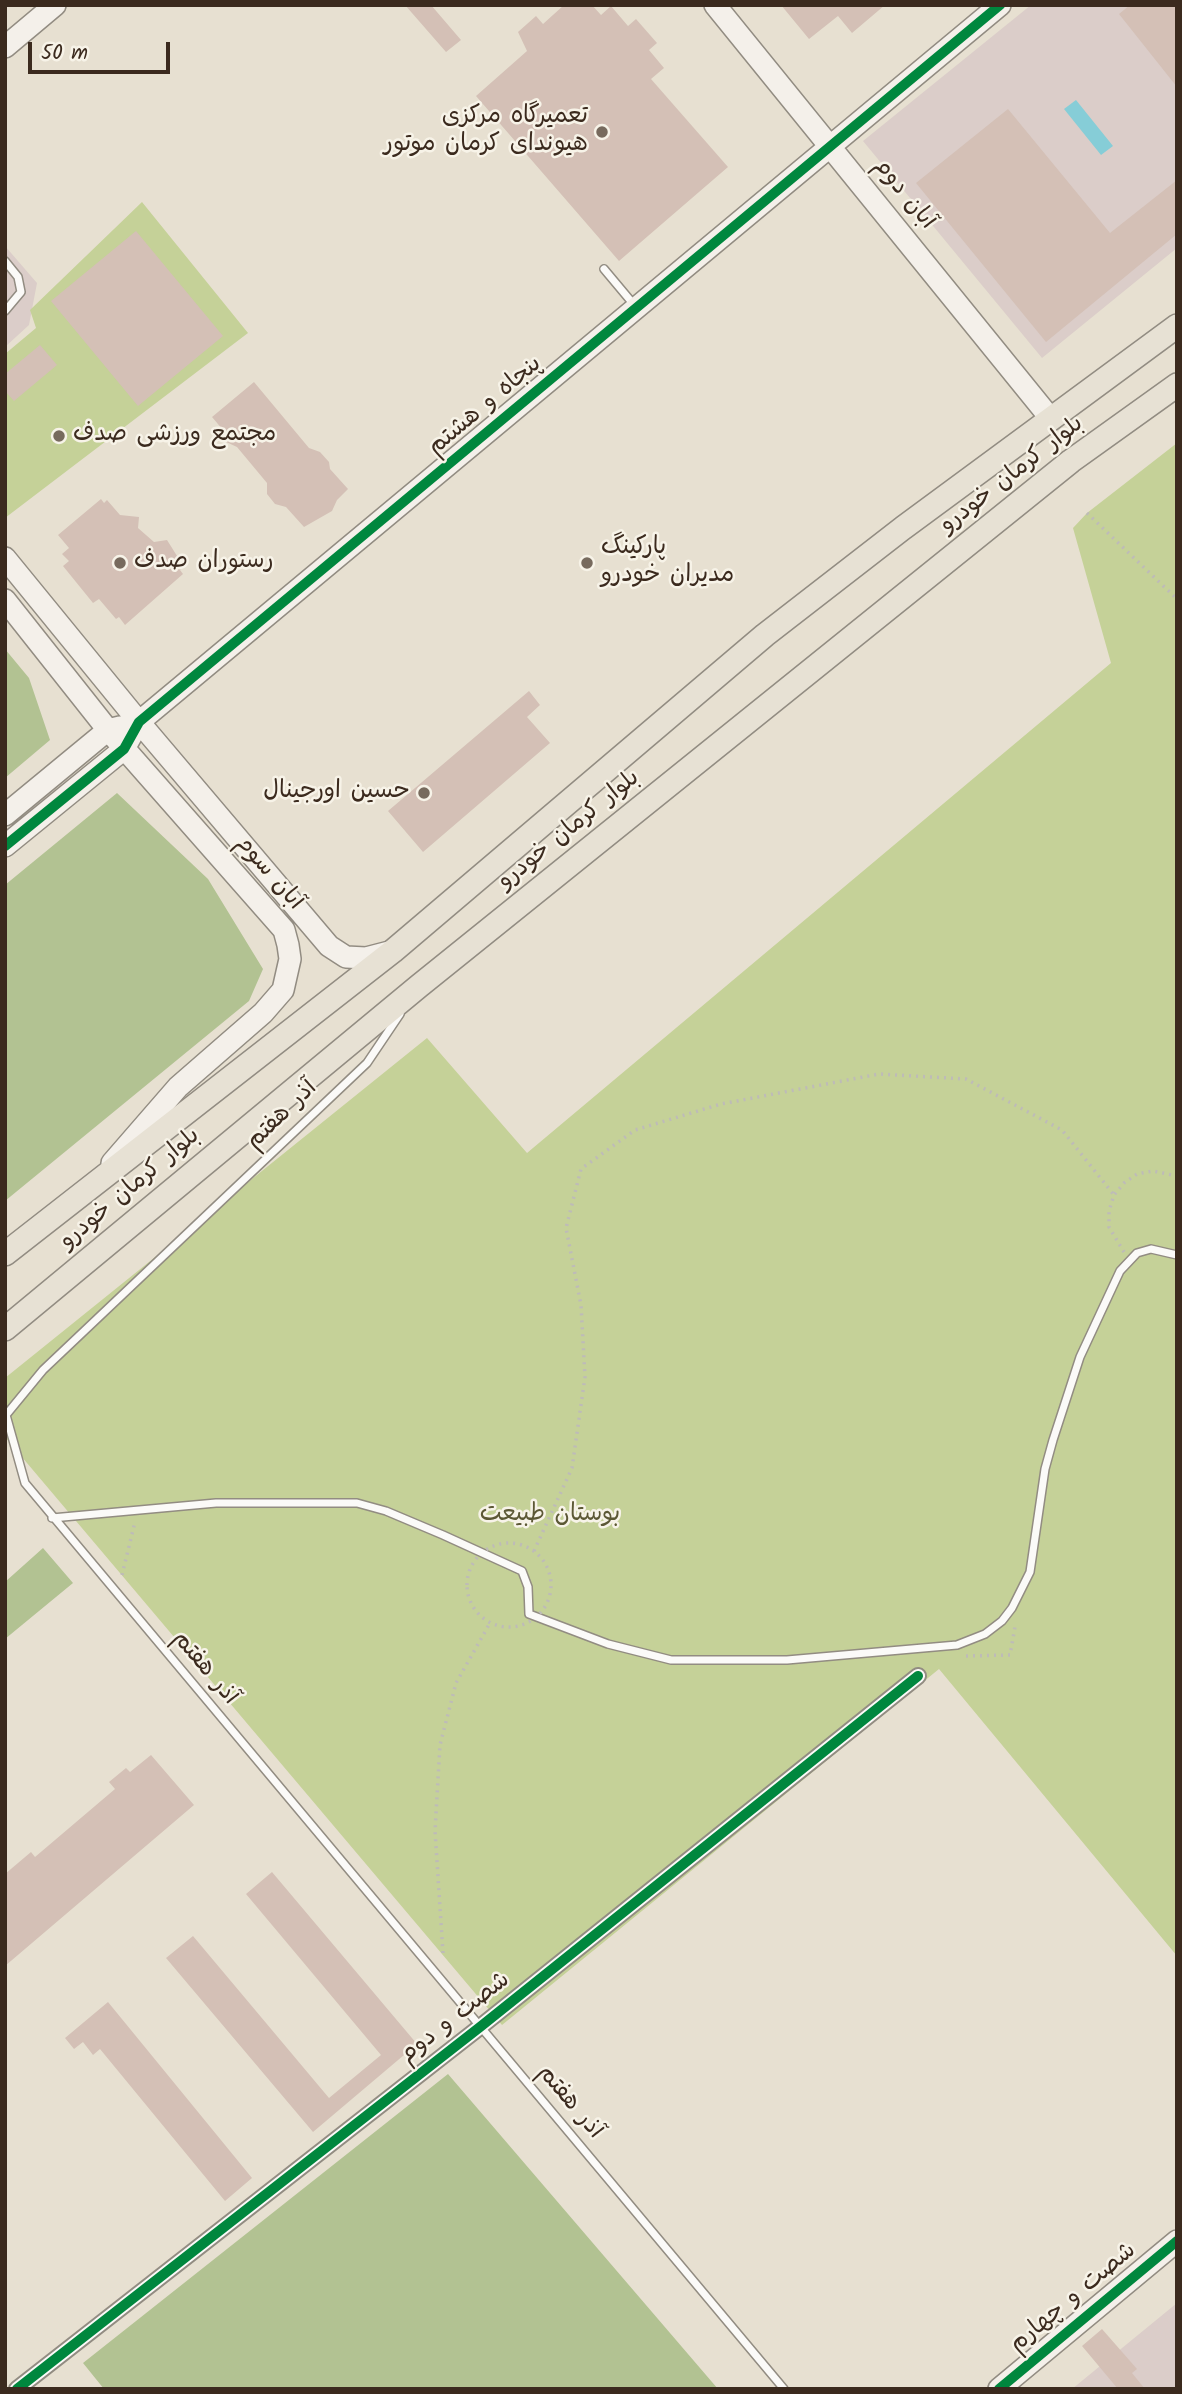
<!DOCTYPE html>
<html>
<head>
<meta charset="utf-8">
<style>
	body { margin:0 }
	#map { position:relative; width:1182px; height:2394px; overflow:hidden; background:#e7e0d1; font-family:Kalam,sans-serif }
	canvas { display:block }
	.frame { position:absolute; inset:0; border:7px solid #3b2a1e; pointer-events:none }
	.scale { position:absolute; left:28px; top:42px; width:142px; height:32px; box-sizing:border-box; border:4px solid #3b2a1e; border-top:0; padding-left:9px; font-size:21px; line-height:24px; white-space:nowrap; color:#3b2a1e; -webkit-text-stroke:5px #f7f3e8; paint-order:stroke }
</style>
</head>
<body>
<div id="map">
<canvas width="1182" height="2394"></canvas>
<div class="frame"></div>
<div class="scale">50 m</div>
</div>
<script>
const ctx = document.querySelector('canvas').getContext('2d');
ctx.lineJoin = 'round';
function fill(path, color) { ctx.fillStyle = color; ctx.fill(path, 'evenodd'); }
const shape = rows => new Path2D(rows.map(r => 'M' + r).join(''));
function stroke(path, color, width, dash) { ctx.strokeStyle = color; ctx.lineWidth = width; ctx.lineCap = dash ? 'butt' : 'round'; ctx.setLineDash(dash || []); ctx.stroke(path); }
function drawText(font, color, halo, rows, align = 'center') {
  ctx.font = font + ' Kalam,"Playpen Sans Arabic",sans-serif'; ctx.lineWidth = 5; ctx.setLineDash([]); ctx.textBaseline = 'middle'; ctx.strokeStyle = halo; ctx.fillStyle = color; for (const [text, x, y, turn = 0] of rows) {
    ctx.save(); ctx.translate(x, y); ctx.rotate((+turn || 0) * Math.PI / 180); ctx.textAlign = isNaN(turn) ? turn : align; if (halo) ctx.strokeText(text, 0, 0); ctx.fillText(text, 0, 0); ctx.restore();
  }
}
const industrial = shape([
	[1031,5,1177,5,1177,248,1042,358,863,141],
	[5,246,37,283,29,325,5,347],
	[1177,2303,1177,2389,1072,2389]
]);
const green = shape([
	[142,202,248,333,5,518,5,354,36,328,30,310],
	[1177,443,1177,1956,939,1669,502,2025,5,1437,5,1378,427,1038,527,1153,1111,663,1073,528,1087,513]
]);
const forest = shape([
	[5,649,29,678,50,740,5,778],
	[117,793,208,879,263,969,249,1001,5,1201,5,885],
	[43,1548,73,1583,5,1639,5,1582],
	[448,2074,718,2389,104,2389,83,2363]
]);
const water = shape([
	[1076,100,1113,146,1101,155,1064,109]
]);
const building = shape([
	[405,5,431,5,461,40,446,52],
	[564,5,592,5,601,15,611,6,628,26,636,19,657,43,649,50,664,68,651,79,728,167,619,261,476,96,527,51,518,32,536,16,543,24],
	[781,5,885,5,852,33,838,16,809,39],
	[1130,5,1177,5,1177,87,1119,14],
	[1008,109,1110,233,1177,180,1177,234,1046,342,916,183],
	[136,231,223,336,138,406,51,301],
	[40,345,57,365,14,401,5,391,5,374],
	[254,382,309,448,320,452,329,462,330,469,348,489,337,500,332,511,304,527,286,507,275,504,267,494,267,483,237,447,224,441,223,430,212,417],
	[101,499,104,503,107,500,120,515,139,517,138,528,154,542,167,540,184,567,180,570,183,574,125,625,119,617,116,619,99,599,93,603,63,566,69,561,62,554,69,548,58,535],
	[529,691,540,705,527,717,550,743,423,852,388,811],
	[151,1755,194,1805,5,1966,5,1874,31,1852,35,1857,115,1789,109,1782,126,1768,130,1772],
	[272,1872,417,2044,313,2132,166,1958,193,1936,329,2098,381,2055,246,1894],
	[108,2002,252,2178,225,2201,100,2049,93,2055,83,2042,74,2049,65,2038],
	[1102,2329,1137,2369,1132,2373,1145,2389,1118,2389,1082,2346]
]);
const path = shape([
	[1087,513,1177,599],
	[1124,1252,1109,1227,1109,1211,1114,1195,1124,1183,1137,1174,1153,1171,1177,1176],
	'467 1585a42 42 0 1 1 84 0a42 42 0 1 1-84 0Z',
	[534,1551,572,1468,585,1377,581,1305,566,1228,581,1169,635,1130,721,1104,879,1074,966,1079,1062,1130,1114,1195],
	[122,1575,135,1522],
	[966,1656,1010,1655,1015,1627],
	[443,1953,435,1831,440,1745,456,1683,490,1623]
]);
const lane = shape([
	[5,261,18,277,21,292,5,311],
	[604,269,635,306],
	[400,1014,367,1063,43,1370,6,1415,25,1483,784,2389],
	[52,1518,216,1503,357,1503,386,1511,443,1535,522,1571,528,1587,529,1614,608,1644,671,1660,787,1660,957,1645,985,1634,1002,1621,1012,1608,1030,1572,1045,1469,1053,1440,1080,1357,1120,1271,1137,1253,1151,1249,1177,1255]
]);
const street = shape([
	[17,2389,480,2027,918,1676]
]);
const secondary = shape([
	[715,5,1051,419],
	[5,47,55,5],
	[5,558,139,722,329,946,346,957,366,958,393,951],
	[5,600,108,730,284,930,288,945,290,959,283,990,263,1013,178,1087,112,1163],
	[5,815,108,730,120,727],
	[5,846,124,749,139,722,1000,5],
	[999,2389,1177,2241]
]);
const primary = shape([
	[5,1254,393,951,765,635,903,528,1177,326],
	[5,1329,419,986,1071,461,1177,385]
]);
const cycleway = shape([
	[5,846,124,749,139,722,1000,5],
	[17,2389,480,2027,918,1676],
	[999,2389,1177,2241]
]);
const markers = [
	[602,132,7,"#776a5d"],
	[59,436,7,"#776a5d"],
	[120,563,7,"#776a5d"],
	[587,563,7,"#776a5d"],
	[424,793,7,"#776a5d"]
];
const poiNames = [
	["تعمیرگاه مرکزی",588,118,"right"],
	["هیوندای کرمان موتور",588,146,"right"],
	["مجتمع ورزشی صدف",73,436],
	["پارکینگ",601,549],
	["مدیران خودرو",601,577],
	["رستوران صدف",134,563],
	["حسین اورجینال",410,793,"right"]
];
const streetNames = [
	["آبان دوم",903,195,51],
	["پنجاه و هشتم",486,407,-40],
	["بلوار کرمان خودرو",1013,476,-38],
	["بلوار کرمان خودرو",570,831,-39],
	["آبان سوم",268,874,49],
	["آذر هفتم",283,1116,-44],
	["بلوار کرمان خودرو",131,1190,-40],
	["آذر هفتم",204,1669,50],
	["شصت و دوم",456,2019,-38],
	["آذر هفتم",569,2103,50],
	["شصت و چهارم",1074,2299,-40]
];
const parkNames = [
	["بوستان طبیعت",550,1516]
];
fill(industrial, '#dbcdc9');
fill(green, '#c5d198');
fill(forest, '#b2c292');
fill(water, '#86cdd7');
fill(building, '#d4c0b6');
stroke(lane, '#928c82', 10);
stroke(street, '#928c82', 18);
stroke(secondary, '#928c82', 24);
stroke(primary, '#928c82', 26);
stroke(path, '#bebbb8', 3.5, [2, 5]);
stroke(lane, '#fbfaf8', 7);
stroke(street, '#fbfaf8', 14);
stroke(secondary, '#f4f0ea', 21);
stroke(primary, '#e7e1d4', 23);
stroke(cycleway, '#00873e', 10);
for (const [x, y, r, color] of markers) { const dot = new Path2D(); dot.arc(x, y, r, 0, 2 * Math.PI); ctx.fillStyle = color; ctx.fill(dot); stroke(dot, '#f7f3e8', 2.5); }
drawText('24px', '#3b2a1e', '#f7f3e8', poiNames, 'left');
drawText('24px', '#3b2a1e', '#f7f3e8', streetNames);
drawText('24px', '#5c5835', '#f7f3e8', parkNames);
</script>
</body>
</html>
